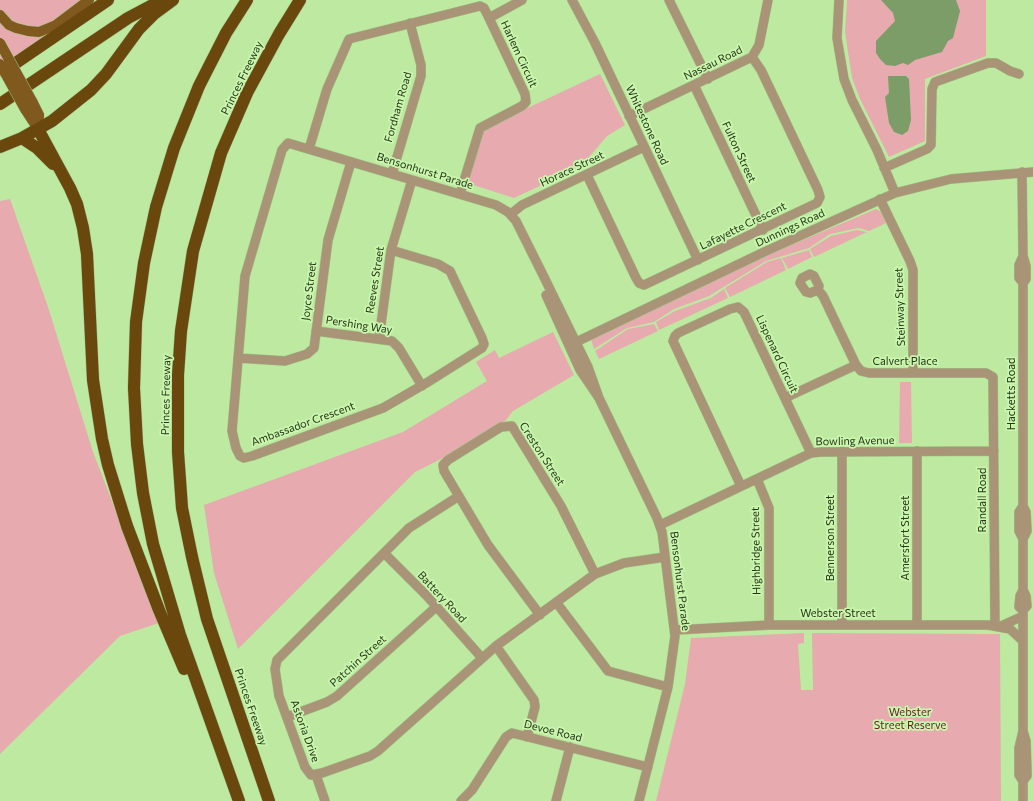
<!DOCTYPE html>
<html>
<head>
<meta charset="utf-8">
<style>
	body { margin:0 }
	canvas { display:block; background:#bde9a0 }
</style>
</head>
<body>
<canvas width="1033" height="801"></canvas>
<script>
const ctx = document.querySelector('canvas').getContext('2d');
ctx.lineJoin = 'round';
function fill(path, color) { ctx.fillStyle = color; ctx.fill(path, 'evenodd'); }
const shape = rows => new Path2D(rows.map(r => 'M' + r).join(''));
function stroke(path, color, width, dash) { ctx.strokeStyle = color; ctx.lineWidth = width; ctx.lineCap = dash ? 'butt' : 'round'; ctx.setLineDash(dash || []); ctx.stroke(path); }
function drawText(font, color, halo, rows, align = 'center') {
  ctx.font = font + ' Commissioner,sans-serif'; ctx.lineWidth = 3.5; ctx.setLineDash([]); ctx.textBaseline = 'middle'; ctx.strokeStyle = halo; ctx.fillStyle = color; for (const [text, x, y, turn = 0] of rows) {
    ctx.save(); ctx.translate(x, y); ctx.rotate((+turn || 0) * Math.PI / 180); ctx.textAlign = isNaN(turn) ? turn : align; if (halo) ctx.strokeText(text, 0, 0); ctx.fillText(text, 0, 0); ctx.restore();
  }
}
const green = shape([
	[0,0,81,0,64,12,71,22,0,70],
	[847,0,986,0,986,56,925,79,925,141,889,157,860,99,852,78,845,32],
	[600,74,625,125,607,136,584,163,576,169,514,198,467,183,483,131,487,127],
	[10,199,48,307,93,452,159,623,120,636,0,754,0,201],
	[876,209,881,212,886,223,869,231,859,228,830,234,809,248,766,261,709,296,674,309,654,322,627,328,594,349,591,339,770,254],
	[857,230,867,232,814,257,810,249,831,236],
	[809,250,812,257,788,269,782,258],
	[781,258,786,270,730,297,725,288,767,262],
	[724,289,728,298,659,330,656,322,675,311,711,298],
	[654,324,658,331,599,359,595,351,628,329],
	[553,332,574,375,513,411,506,420,441,459,415,472,238,649,214,573,204,505,403,432,487,381,476,362,495,350,499,358],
	[900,382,911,382,912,443,899,443],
	[804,633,804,643,798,644,801,690,813,690,812,633,1000,634,1001,801,656,801,685,684,691,638]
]);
const water = shape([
	[881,0,956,0,960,11,953,38,948,41,942,52,915,60,908,65,903,63,895,66,886,65,880,59,876,53,876,41,895,21,893,13],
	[888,76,906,76,909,79,911,120,908,131,902,135,894,132,889,123,885,97,889,93]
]);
const minor = shape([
	[572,0,595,43,698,260],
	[669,0,708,79],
	[839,0,837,38,844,79,852,100,877,150,895,193],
	[489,18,522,0],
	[694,85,763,230],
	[629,116,752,57,759,45,768,0],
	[309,149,327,89,349,39,480,6,484,8,489,18,525,94,526,102,522,106,480,128,460,194],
	[884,168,927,149,931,145,932,89,935,82,988,63,996,63,1010,71,1019,74],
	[1022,172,1023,256,1026,266,1026,279,1023,283,1023,506,1019,512,1019,531,1023,539],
	[392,174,421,76,421,65,410,23],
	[587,175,636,278,639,283,644,285,817,203,820,197,818,190,761,70,752,57],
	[880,199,910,261,913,270,913,373],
	[511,214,522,205,644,147],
	[391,250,438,264,450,271,482,338,484,344,482,348,428,382,383,408,252,456,244,458,240,456,236,448,232,431,245,276,282,150,288,143,496,205,508,212,516,221,544,277,588,367,599,398],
	[1023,283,1019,278,1019,265,1023,256],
	[818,290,810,293,806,292,800,283,802,278,810,274,814,276,819,286,818,290,823,296,856,365,861,371,869,373,986,373,993,377,995,626],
	[546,295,580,370,599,398,657,518,662,532,675,636,668,687,639,801],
	[316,331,392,341,399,348,422,386],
	[379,339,391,250,412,180],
	[572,344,764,252,895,193,951,179,1033,172],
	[238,358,285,361,307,354,314,348,328,240,351,162],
	[785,398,856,365],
	[842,451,842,625],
	[917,451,917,625],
	[757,479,769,508,769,625],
	[741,486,673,341,675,336,678,333,730,309,738,307,744,312,811,453],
	[459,496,409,528,277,660,275,669,279,696,305,767,311,775,322,773,370,756,378,751,496,646,595,574,624,563,665,557],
	[1023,506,1026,512,1027,531,1023,539,1023,590,1020,596,1019,607,1023,610],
	[660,525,811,453,821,452,994,451],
	[384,553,426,595,482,658],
	[1023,590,1026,596,1027,606,1023,610,1023,731,1019,748,1019,775,1023,781,1023,801],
	[556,602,608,671,668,687],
	[540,615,488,545,444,471,443,465,448,460,501,427,512,426,561,506,595,574],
	[1001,626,1023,616],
	[675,630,769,625,988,625,1010,629,1023,641],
	[496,646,534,700,535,707,527,737],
	[287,717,327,702,337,696,436,607],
	[1023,731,1026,741,1027,772,1027,776,1023,781],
	[316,775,325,801],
	[461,801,472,790,506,737,512,733,648,767],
	[556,801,570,747]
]);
const major = shape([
	[0,15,9,25,16,28,28,31,39,32,56,25,89,0],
	[33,103,39,115,38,129],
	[25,109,38,129]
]);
const highway = shape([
	[4,71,108,0],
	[0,104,128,18,162,0],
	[38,129,70,188,77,204,83,228,87,254,93,380,102,439,108,465,127,526,159,610,184,669],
	[22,138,37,148,53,164],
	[0,147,22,138,52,121,91,90,106,74,139,29,154,14,173,0],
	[239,801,180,635,153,544,143,493,137,444,134,388,136,322,144,263,156,207,174,148,199,86,226,33,247,0],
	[269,801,207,619,192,557,182,508,178,452,178,375,181,331,193,251,221,153,247,93,279,34,300,0]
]);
const majorBridge = shape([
	[0,43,33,103],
	[0,64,25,109]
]);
const streetNames = [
	["Harlem Circuit",519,54,65],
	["Nassau Road",713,63,-26],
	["Princes Freeway",242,78,-64],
	["Fordham Road",398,107,-74],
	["Whitestone Road",647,125,65],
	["Fulton Street",739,152,65],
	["Horace Street",572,169,-25],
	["Bensonhurst Parade",425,171,17],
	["Lafayette Crescent",743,226,-26],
	["Dunnings Road",790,228,-25],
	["Reeves Street",375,280,-81],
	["Joyce Street",309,291,-83],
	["Steinway Street",900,307,-92],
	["Pershing Way",359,325,9],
	["Lispenard Circuit",777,354,65],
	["Calvert Place",905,361],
	["Hacketts Road",1011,394,-90],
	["Princes Freeway",166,395,-89],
	["Ambassador Crescent",303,424,-20],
	["Bowling Avenue",855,441,-1],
	["Creston Street",542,454,57],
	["Randall Road",982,500,-90],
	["Bennerson Street",830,538,-90],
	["Amersfort Street",905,538,-90],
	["Highbridge Street",756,551,-91],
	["Bensonhurst Parade",680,581,83],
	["Battery Road",442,597,47],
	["Webster Street",838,613],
	["Patchin Street",358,661,-42],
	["Princes Freeway",251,707,71],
	["Astoria Drive",305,731,70],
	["Devoe Road",553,731,14]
];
const parkNames = [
	["Webster",910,712],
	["Street Reserve",910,725]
];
fill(green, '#e7aaaf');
fill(water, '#7d9d68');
stroke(minor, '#9fc585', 10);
stroke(major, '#9fc585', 11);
stroke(highway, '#9fc585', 13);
stroke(minor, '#aa9478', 9);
stroke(major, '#80591e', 10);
stroke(highway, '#6a470d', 12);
stroke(majorBridge, '#9fc585', 11, []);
stroke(majorBridge, '#80591e', 10);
drawText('11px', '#253619', '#caf6ad', streetNames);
drawText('11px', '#691829', '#caf6ad', parkNames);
</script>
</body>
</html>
